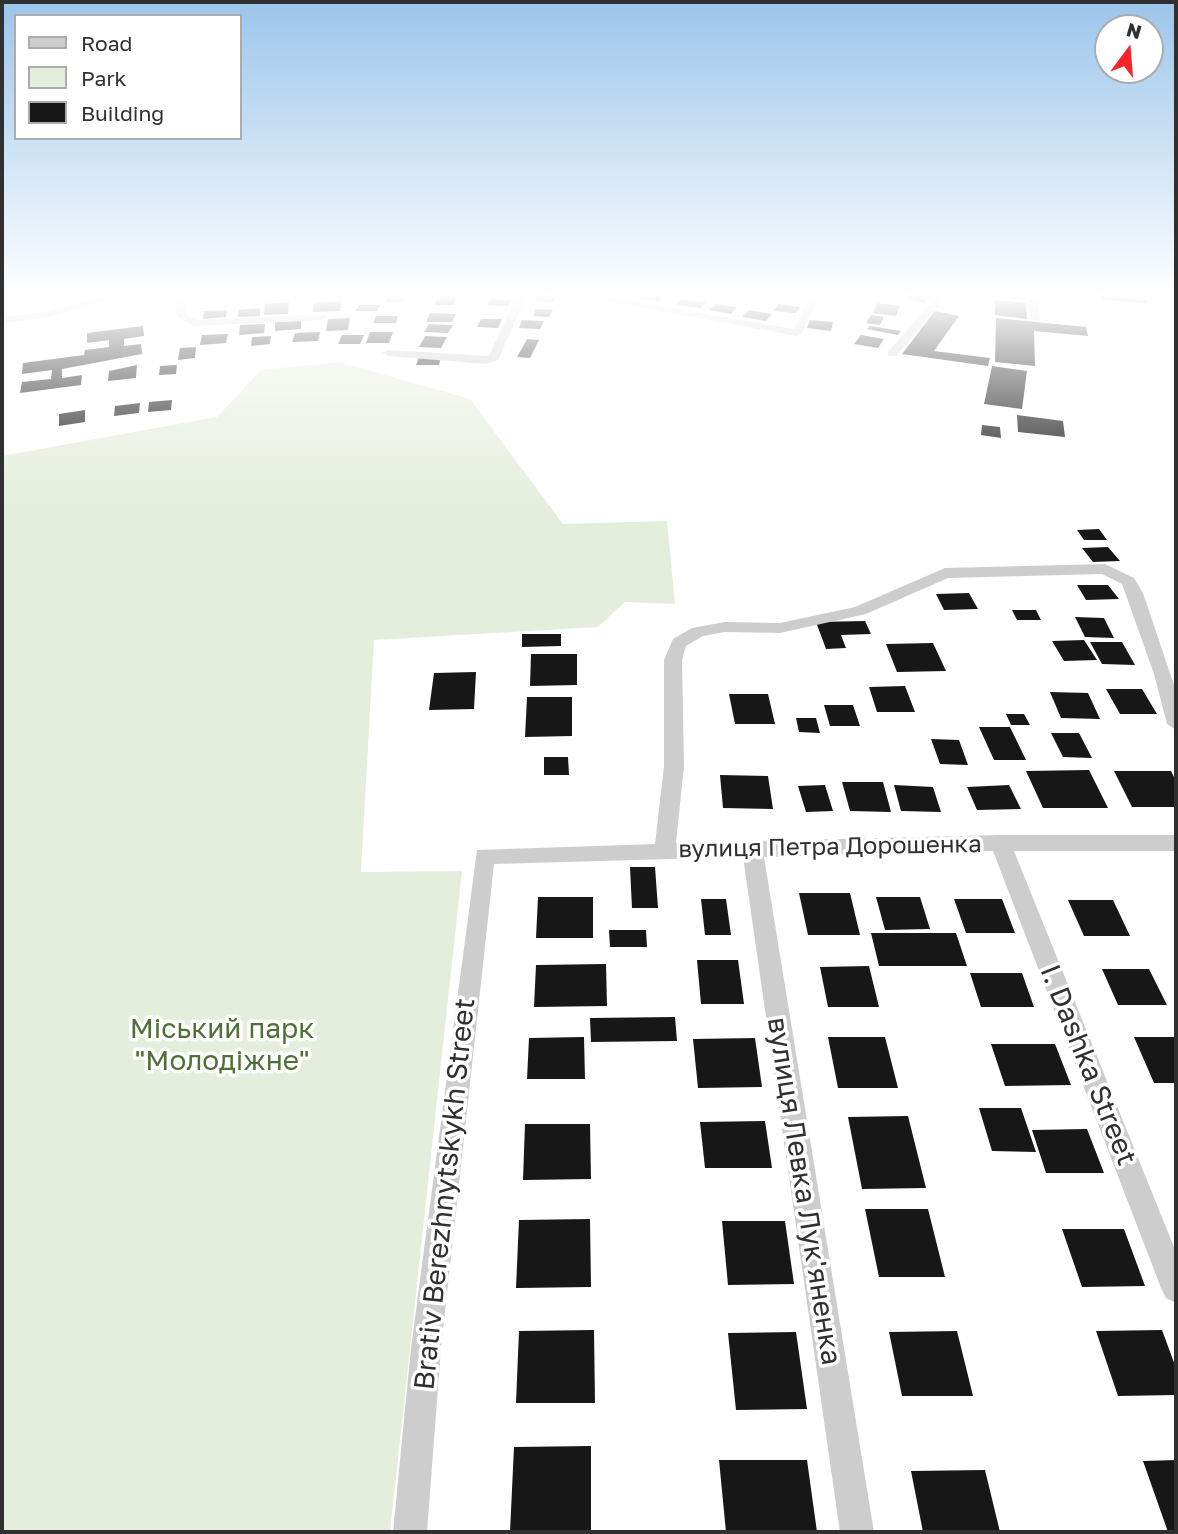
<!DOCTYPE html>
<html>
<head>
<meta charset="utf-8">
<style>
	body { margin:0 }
	#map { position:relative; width:1178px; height:1534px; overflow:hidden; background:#fff; font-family:"Golos Text",sans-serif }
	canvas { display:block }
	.frame { position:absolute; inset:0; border:4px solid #303030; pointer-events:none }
	.legend { position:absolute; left:14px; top:14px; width:228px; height:126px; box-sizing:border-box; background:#fff; border:2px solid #acacac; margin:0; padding:9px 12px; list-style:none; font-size:21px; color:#303030 }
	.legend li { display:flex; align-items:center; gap:14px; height:35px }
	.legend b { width:35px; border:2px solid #acacac }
	.north { position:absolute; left:1094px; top:14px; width:70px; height:70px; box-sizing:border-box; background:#fff; border:2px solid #acacac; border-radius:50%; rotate:16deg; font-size:19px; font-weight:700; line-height:28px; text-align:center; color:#303030 }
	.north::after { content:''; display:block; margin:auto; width:24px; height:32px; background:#f62327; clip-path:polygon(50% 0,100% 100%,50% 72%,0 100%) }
</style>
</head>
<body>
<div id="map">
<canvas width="1178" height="1534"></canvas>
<div class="frame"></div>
<ul class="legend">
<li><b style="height:9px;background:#cdcdcd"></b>Road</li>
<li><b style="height:19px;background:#e5eedc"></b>Park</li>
<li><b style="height:19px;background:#171717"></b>Building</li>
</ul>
<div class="north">N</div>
</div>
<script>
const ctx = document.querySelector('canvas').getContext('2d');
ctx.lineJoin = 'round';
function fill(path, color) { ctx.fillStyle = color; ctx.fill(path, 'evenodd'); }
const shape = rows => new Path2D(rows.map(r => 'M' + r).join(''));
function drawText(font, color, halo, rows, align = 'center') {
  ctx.font = font + ' "Golos Text",sans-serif'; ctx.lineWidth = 7; ctx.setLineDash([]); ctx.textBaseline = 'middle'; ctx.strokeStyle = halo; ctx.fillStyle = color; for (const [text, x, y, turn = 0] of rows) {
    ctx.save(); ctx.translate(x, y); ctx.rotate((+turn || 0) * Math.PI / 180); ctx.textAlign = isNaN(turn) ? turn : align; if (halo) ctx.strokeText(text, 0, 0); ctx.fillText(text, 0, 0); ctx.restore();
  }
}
const green = shape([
	[339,362,470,399,563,524,667,521,675,604,625,602,598,627,374,640,361,872,462,871,390,1532,2,1532,2,456,217,417,261,370]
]);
const building = shape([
	[643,293,663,295,659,301,639,299],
	[911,293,930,296,925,303,906,299],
	[1002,293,1024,293,1025,300,1002,297],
	[1100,294,1144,298,1147,303,1102,300],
	[405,295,403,302,385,302,387,296],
	[537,295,557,296,554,302,534,301],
	[438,296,457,296,454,305,434,305],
	[490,299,511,300,508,306,487,305],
	[681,299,706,302,701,308,676,305],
	[995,300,1026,303,1027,319,995,315],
	[341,301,340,311,313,312,314,303],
	[289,302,288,314,264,315,265,304],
	[877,303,900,306,896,316,873,313],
	[716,304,737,307,731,314,709,310],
	[778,304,800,307,796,313,774,311],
	[359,305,380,305,377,311,355,311],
	[260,308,260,316,238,317,238,310],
	[536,309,553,310,549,317,533,316],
	[227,310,226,317,203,319,204,311],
	[749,310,772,314,766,321,742,317],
	[935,311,959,316,934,351,990,358,988,366,902,354],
	[430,313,456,314,452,322,426,322],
	[871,315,884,317,880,325,866,323],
	[376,316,398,316,396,323,373,323],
	[350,318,348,330,326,331,328,319],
	[996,318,1086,327,1088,336,1034,331,1035,366,995,362],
	[481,319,502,319,498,328,477,327],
	[522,320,544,321,540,329,519,328],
	[810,320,833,322,831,331,807,328],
	[301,321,301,329,275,331,275,322],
	[265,324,264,333,239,335,240,325],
	[429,324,453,325,448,333,424,332],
	[143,326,144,336,124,339,124,346,141,344,142,354,62,369,62,378,82,375,81,385,20,393,22,382,51,379,52,370,22,374,23,363,84,355,85,350,109,347,109,340,87,343,87,333],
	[870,326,901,331,898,335,867,329],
	[320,332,318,341,292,342,295,333],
	[370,332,393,332,389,343,366,343],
	[228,334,226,343,200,345,202,335],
	[342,335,364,335,360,344,338,344],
	[861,335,884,339,878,348,854,344],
	[271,336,270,344,251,346,252,337],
	[425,336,447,337,441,348,419,347],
	[527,339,539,340,530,358,517,357],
	[196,347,195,358,178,360,180,348],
	[419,357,441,357,439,365,416,365],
	[137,365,136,378,108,381,109,371],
	[177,365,176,374,159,375,160,366],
	[992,366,1027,371,1022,409,984,404],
	[172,400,171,410,148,412,149,402],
	[140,403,139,413,114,416,115,406],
	[85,410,85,422,59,426,59,414],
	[1017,415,1063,421,1065,437,1018,432],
	[982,425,1000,427,1001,438,981,435],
	[1099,529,1107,540,1084,540,1077,530],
	[1108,547,1120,561,1093,562,1082,548],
	[1077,585,1108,585,1119,599,1086,600],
	[969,593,978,609,944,610,936,594],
	[1012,610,1036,610,1041,620,1017,620],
	[1075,617,1104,618,1114,638,1085,637],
	[865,621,871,634,841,635,846,648,826,649,816,622],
	[522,634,561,634,561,646,522,647],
	[1084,640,1097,660,1064,661,1052,641],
	[1090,642,1122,642,1135,665,1102,664],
	[933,643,946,671,897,672,886,644],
	[531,654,577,654,577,685,530,686],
	[476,672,474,709,429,710,434,673],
	[905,686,915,712,877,712,869,687],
	[1106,689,1142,689,1157,714,1120,714],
	[1050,692,1088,693,1100,719,1061,718],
	[729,694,768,694,775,724,735,724],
	[527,697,572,697,572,736,525,737],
	[824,705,853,705,860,726,830,726],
	[1006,714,1024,714,1030,725,1011,725],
	[796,718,816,718,820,733,799,732],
	[979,727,1010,727,1026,760,994,760],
	[1051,733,1079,733,1092,758,1063,757],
	[931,739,959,740,968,765,940,764],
	[544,757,568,757,569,775,544,775],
	[1089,770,1108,808,1043,808,1026,771],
	[1114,771,1171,771,1176,781,1176,807,1132,807],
	[720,775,768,776,773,809,723,808],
	[842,782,883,782,891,812,850,811],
	[825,785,833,811,806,812,798,786],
	[894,785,933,787,941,812,901,811],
	[1009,785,1021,809,977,810,967,787],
	[630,867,655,867,658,908,632,908],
	[799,893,850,893,860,935,808,935],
	[538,897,593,897,593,938,536,938],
	[876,897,920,897,930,929,885,930],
	[701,899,726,899,731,935,705,935],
	[954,899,1002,899,1015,933,966,933],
	[1068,900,1113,900,1130,936,1084,936],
	[609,930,646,930,647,947,610,947],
	[871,933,956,933,967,966,879,966],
	[697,960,738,960,744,1004,701,1004],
	[606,964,607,1006,534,1007,536,965],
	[869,966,879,1007,828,1007,820,967],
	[1102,969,1149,969,1167,1005,1118,1005],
	[970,973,1022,973,1034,1007,981,1007],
	[675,1017,677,1041,591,1042,590,1018],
	[584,1037,585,1079,527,1079,529,1038],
	[828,1037,885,1037,898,1088,838,1088],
	[1134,1037,1176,1037,1176,1083,1154,1083],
	[755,1038,762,1087,698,1088,693,1039],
	[991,1044,1055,1044,1071,1085,1005,1086],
	[979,1108,1021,1108,1036,1152,992,1151],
	[908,1116,926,1188,862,1189,848,1117],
	[765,1121,772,1168,705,1168,700,1122],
	[525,1124,590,1124,591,1179,523,1180],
	[1087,1129,1104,1173,1046,1173,1032,1130],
	[865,1209,928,1209,945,1277,879,1277],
	[590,1219,591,1287,516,1288,519,1220],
	[722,1221,785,1221,794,1284,728,1285],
	[1062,1229,1124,1229,1145,1286,1082,1287],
	[594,1330,595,1403,516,1403,519,1331],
	[1162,1330,1176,1368,1176,1395,1118,1396,1096,1331],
	[957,1331,973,1396,902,1396,889,1332],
	[796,1332,807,1409,736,1410,728,1333],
	[591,1446,591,1532,510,1532,514,1447],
	[719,1460,807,1460,817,1532,726,1532],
	[1176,1460,1176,1532,1168,1532,1143,1461],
	[985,1470,1000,1532,923,1532,911,1471]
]);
const minor = shape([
	[117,293,133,293,45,318,2,323,2,317,45,312,117,293],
	[174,293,184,293,187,315,196,320,322,314,327,317,322,320,194,326,177,317,174,293],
	[518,293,528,293,498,360,486,364,388,356,382,353,388,350,489,356,518,293],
	[562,293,584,293,794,329,811,293,821,293,802,333,797,336,562,293],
	[939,293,949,293,896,356,888,356,888,352,939,293],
	[1028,293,1038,293,1040,321,1031,319,1028,293],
	[1105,564,1134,578,1143,593,1176,691,1176,730,1167,724,1154,674,1122,584,1102,574,948,578,866,614,780,633,725,632,703,636,686,646,682,660,684,766,676,843,1000,835,1176,835,1176,851,1014,851,1176,1252,1176,1303,1166,1298,1161,1288,993,851,764,857,874,1532,840,1532,743,857,494,864,441,1348,427,1532,393,1532,411,1348,477,850,655,844,664,766,664,660,673,639,692,628,725,622,780,623,855,607,945,568,1105,564]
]);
const streetNames = [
	["вулиця Петра Дорошенка",830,847,-1]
];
const nearParknames = [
	["Міський парк",222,1029],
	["\"Молодіжне\"",222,1061]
];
const nearStreetnames = [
	["I. Dashka Street",1088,1065,68],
	["вулиця Левка Лук'яненка",804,1191,81],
	["Brativ Berezhnytskykh Street",445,1194,-84]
];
fill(green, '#e5eedc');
fill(building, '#171717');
fill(minor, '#cdcdcd');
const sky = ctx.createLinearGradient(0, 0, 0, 508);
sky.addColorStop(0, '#9bc5eb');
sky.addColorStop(0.58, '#fff');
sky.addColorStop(1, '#ffffff00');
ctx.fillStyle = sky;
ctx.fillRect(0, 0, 1178, 508);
drawText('24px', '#303030', '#fff', streetNames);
drawText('28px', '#4f7038', '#fff', nearParknames);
drawText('28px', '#303030', '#fff', nearStreetnames);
</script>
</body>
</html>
